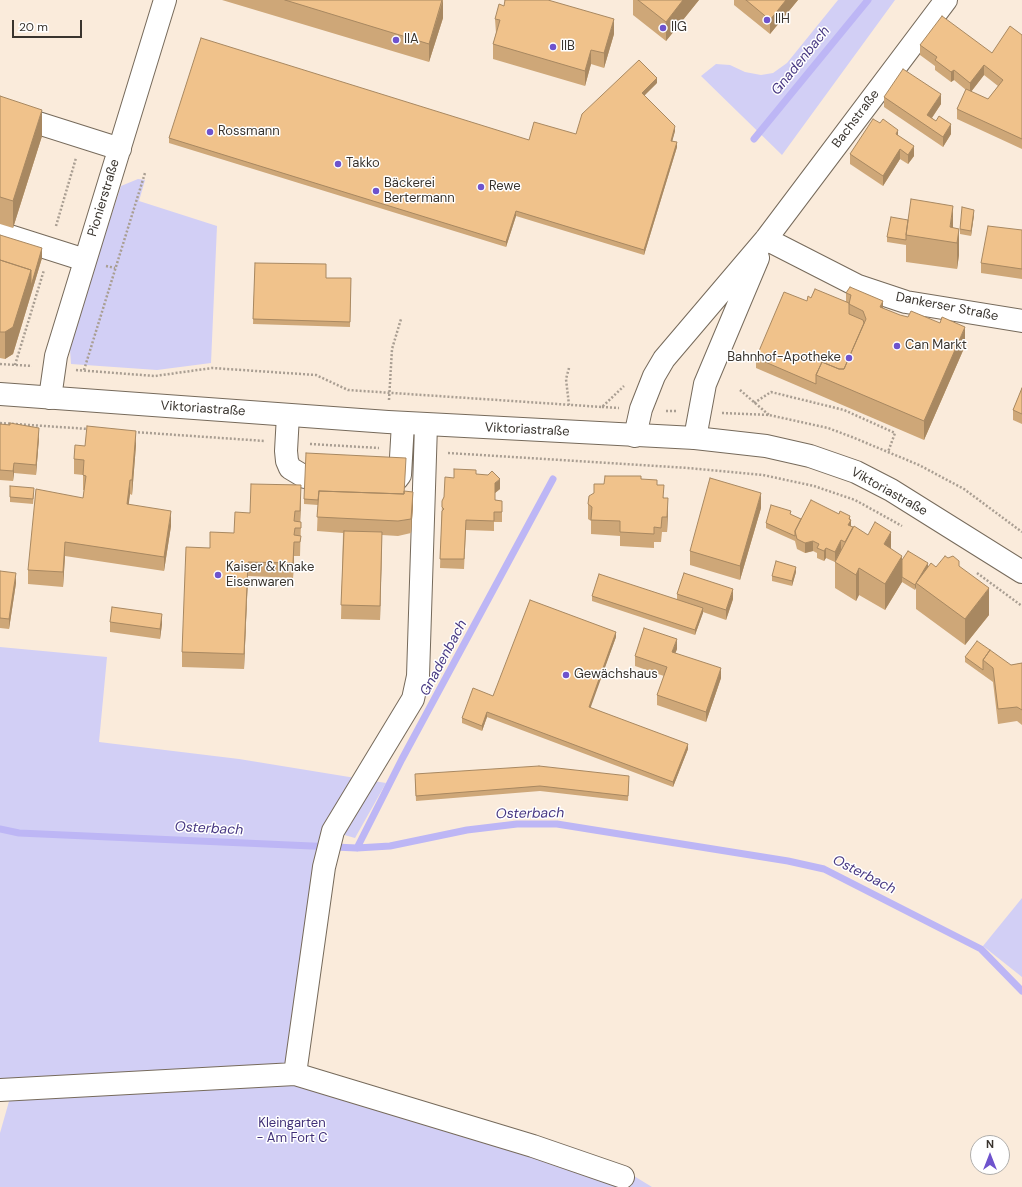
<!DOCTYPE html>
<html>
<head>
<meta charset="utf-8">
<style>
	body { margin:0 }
	#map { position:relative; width:1022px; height:1187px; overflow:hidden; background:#faebdb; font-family:"DM Sans",sans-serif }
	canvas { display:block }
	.north { position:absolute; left:970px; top:1135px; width:40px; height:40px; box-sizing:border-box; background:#fff; border:1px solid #b0aeab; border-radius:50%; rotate:0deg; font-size:11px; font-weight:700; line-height:16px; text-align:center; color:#39342e }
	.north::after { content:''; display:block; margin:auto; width:14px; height:18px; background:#6e53cd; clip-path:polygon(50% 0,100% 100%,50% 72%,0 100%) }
	.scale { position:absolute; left:12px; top:20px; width:70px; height:18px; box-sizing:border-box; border:2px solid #39342e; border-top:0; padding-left:5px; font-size:12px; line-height:14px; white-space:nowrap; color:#39342e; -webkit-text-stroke:3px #fff; paint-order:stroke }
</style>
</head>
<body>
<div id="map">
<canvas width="1022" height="1187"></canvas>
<div class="north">N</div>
<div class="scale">20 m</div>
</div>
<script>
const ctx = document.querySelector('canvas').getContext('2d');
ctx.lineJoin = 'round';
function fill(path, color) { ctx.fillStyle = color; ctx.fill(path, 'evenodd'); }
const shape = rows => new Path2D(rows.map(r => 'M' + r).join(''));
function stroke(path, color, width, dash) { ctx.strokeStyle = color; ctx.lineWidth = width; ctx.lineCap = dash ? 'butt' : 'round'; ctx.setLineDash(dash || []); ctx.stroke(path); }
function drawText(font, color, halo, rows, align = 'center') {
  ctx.font = font + ' "DM Sans",sans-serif'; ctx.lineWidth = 3; ctx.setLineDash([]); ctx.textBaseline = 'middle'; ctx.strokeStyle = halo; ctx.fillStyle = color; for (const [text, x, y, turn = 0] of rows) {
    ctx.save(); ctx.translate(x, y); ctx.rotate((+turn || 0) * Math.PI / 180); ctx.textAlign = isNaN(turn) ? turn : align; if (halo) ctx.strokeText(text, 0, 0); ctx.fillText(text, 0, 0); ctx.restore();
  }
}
const green = shape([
	[838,0,895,0,782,155,701,76,716,64,730,65,745,72,761,75,773,73,787,63],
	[138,179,145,180,139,201,217,226,211,363,157,370,71,364,70,350,73,331,121,186],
	[0,647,107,657,99,742,239,759,386,783,355,838,334,832,295,1074,634,1176,652,1187,0,1187,0,1133,10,1098,0,1098],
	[1022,898,1022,977,983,946]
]);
const stream = shape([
	[754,139,868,0],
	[0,829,19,833,357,848,390,846,467,830,517,824,557,824,788,861,824,869,981,949,1022,991],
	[357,848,402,759,553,479]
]);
const path = shape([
	[56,226,76,158],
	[106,266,115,268],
	[0,364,32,366],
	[15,365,44,270],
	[569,368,566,379,569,405],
	[76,370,155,376,212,368,316,375,348,390,602,407,624,386],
	[84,370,145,173],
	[740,390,769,415],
	[389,400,392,349,401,319],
	[754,403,771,392,844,410,895,433,888,452],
	[602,407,619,408],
	[666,411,677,411],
	[722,413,769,415,828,428,852,437,919,465,964,489,1022,532],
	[0,423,89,429],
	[134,432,265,441],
	[310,444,379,448],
	[448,453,688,468,763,475,814,486,855,500,902,526],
	[977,573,1022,606]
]);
const minor = shape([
	[0,111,120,149],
	[0,233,85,260],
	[766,239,858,286,906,302,1022,321],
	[50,398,56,356,165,0],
	[288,415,286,451,287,461,290,468,305,477,334,479],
	[635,436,641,409,654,376,664,359,766,239,946,0],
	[695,438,705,384,758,258],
	[391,482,397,479,400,475,403,423],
	[295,1074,324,867,333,831,413,699,418,676,426,425],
	[0,1090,295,1074,533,1146,623,1177]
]);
const major = shape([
	[0,394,388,422,695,438,766,446,810,456,856,472,891,490,1022,572]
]);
const wall = shape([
	[222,0,443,0,443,18,429,62],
	[633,0,699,0,666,41,633,15],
	[734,0,798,0,770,34,734,5],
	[495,19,614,34,604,68,591,64,585,86,493,59,493,44,496,33],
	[1022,35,1022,149,957,119,957,109,966,90,954,80,951,82,935,70,935,66,920,55,920,45,992,53],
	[984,75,998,86,988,99,971,92],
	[657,83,644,95,675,131,672,141,677,147,644,255,516,216,506,247,169,143,169,138,529,140,576,134],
	[0,96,42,136,13,228,0,224],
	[884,97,941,104,932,118,951,134,943,147,884,107],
	[898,136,914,156,908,164,900,159,883,186,850,164,850,154],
	[974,215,971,236,960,234,960,229],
	[953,228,959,229,959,255,957,269,906,262,906,245,887,242,887,237],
	[1022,230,1022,279,981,273,981,263],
	[0,235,42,258,13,354,5,359,0,358],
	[255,263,326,278,351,278,350,327,253,324],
	[846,293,883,308,965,346,924,440,756,368,756,358,807,301,846,302],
	[1022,388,1022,424,1013,420,1013,410],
	[0,424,39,438,36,475,14,473,13,481,0,480],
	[136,445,132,495,130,494,128,504,171,526,164,571,65,556,63,587,28,584,28,570,83,498,84,490,83,490,83,475,74,474,74,459,85,446],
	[476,474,500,489,495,493,495,500,502,501,502,522,494,522,494,531,466,530,464,569,440,568,442,501,444,497,454,478],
	[641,479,657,485,664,498,668,512,667,532,662,532,661,542,654,542,654,548,620,546,620,536,591,534,591,521,588,519,588,504,594,493,604,484],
	[404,491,413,506,411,533,398,536,382,535,380,620,341,619,343,533,317,531,318,505,304,504,304,499],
	[34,493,33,504,10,502,10,497],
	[301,500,300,522,301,522,300,556,294,556,293,578,248,576,244,669,182,667,182,652,210,548,234,533,250,513],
	[761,508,740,580,690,565,690,551],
	[791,515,801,519,850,519,851,526,891,549,902,560,928,567,936,567,959,566,989,615,965,645,916,609,916,587,915,590,902,582,885,610,859,595,856,601,835,588,835,562,841,550,835,562,826,558,824,561,817,558,817,553,813,551,805,553,797,549,795,541,766,528,766,523],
	[0,571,16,583,9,629,0,628],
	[796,572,792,586,772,581,772,576],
	[677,594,733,599,726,620,703,612,695,635,592,601,592,596,677,599],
	[110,622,162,624,160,639,110,632],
	[616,637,590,707,688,749,673,787,487,717,482,731,462,723,462,718,493,696],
	[677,649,675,653,721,678,706,722,657,705,657,695,664,676,635,666,635,656],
	[965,657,1011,665,1022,663,1022,725,1017,721,998,724,993,682,965,662],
	[415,779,629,781,628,801,540,791,416,801]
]);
const shadedWall = shape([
	[443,0,443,18,429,62,429,44],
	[683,0,699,0,666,41,666,22],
	[786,0,798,0,770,34,770,20],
	[614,19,614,34,604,68,604,53],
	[591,50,591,64,585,86,585,71],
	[984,65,984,75,970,93,970,83],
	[954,70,954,80,951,82,951,72],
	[657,78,657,83,642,98,642,93],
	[941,94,941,104,927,125,927,115],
	[42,110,42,136,13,228,13,201],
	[951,124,951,134,943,147,943,137],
	[675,126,675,131,671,146,671,141],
	[898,130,898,139,896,134],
	[677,142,677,147,644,255,644,250],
	[914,146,914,156,908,164,908,155],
	[900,149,900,159,883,186,883,176],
	[953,206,953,232,950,227],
	[974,210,974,215,971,236,971,231],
	[516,211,516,216,506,247,506,242],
	[959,229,959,255,957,269,957,243],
	[42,248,42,258,13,354,5,359,5,332,31,270],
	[883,301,883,320,880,307],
	[965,327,965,346,924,440,924,421],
	[39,428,39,438,36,475,36,465],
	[136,431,136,445,132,495,132,480],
	[14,463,14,473,13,481,13,471],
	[500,479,500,489,495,493,495,483],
	[130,480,130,494,127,519,127,504],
	[301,485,301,500,300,526,300,511],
	[413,492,413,506,411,533,411,519],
	[761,493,761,508,740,580,740,566],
	[668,498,668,512,667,532,667,517],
	[171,511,171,526,164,571,164,557],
	[850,516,850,521,851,520,851,530,848,534,849,519],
	[382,532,382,547,380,620,380,606],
	[891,532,891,558,884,544],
	[841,540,841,550,835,562,835,552],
	[813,541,813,551,805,553,805,543],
	[65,542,65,556,63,587,63,572],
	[294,542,294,556,293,578,293,563],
	[826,548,826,558,824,561,824,551],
	[902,556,902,582,885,610,885,584],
	[248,562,248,576,244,669,244,654],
	[928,563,928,568,916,583,916,587,915,590,915,585],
	[796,567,796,572,792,586,792,581],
	[859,568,859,595,856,601,856,575],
	[16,573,16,583,9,629,9,619],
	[989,588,989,615,965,645,965,619],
	[733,589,733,599,726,620,726,610],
	[703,608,703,613,695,635,695,630],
	[162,614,162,624,160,639,160,629],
	[616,632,616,637,589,712,589,707],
	[677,639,677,649,672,662,672,652],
	[721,668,721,678,706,722,706,712],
	[487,712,487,717,482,731,482,726],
	[688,744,688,749,673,787,673,782]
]);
const building = shape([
	[285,0,442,0,429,44,285,0],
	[505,0,548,0,614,19,604,53,591,50,585,71,493,44,500,20,495,19,499,4,504,6,505,0],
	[638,0,683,0,666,22,638,0],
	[746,0,786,0,770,20,746,0],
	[942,16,992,53,1010,26,1022,35,1022,139,957,109,966,89,988,99,1003,80,984,65,970,83,954,70,951,72,935,60,937,57,920,45,942,16],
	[201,38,529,140,534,122,576,134,582,114,639,60,657,78,642,93,675,126,671,141,677,142,644,250,516,211,506,242,169,138,201,38],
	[903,69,941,94,927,115,936,121,939,116,951,124,943,137,884,97,903,69],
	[0,96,42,110,13,201,0,197,0,96],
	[873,119,880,123,883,119,898,130,896,134,914,146,908,155,900,149,883,176,850,154,873,119],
	[911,199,953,206,950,227,959,229,957,243,906,235,911,199],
	[962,207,974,210,971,231,960,229,962,207],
	[891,217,908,220,906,235,906,240,887,237,891,217],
	[988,226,1022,230,1022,269,981,263,988,226],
	[0,235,42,248,31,286,31,270,0,260,0,235],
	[0,260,31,270,13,327,5,332,0,332,0,260],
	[255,263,326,264,326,278,351,278,350,322,253,319,255,263],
	[850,287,883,301,880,307,900,315,908,317,911,311,940,323,942,317,965,327,924,421,816,375,822,362,839,369,844,369,866,319,863,311,849,304,851,295,846,293,850,287],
	[815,289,849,303,849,314,863,320,864,323,844,369,839,369,822,362,816,375,816,384,756,358,784,292,807,301,808,296,811,298,815,289],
	[1022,388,1022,414,1013,410,1022,388],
	[10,423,39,428,36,465,14,463,13,471,0,470,0,424,10,425,10,423],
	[87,426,136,431,132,480,130,480,127,504,171,511,164,557,65,542,63,572,28,570,36,489,83,498,86,476,83,475,84,460,74,459,75,445,85,446,87,426],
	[306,453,406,458,404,494,319,491,318,500,304,499,306,453],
	[454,469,476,470,476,474,488,475,492,471,500,479,495,483,495,500,502,501,502,512,494,512,494,521,466,520,464,559,440,559,442,511,444,509,442,507,442,501,444,497,445,477,454,478,454,469],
	[605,476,641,476,641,479,657,480,657,485,664,485,663,498,668,498,667,517,662,517,661,528,654,527,654,534,620,532,620,521,591,520,592,507,588,504,589,496,594,493,594,484,604,484,605,476],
	[710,478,761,493,740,566,690,551,710,478],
	[251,484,301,485,300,511,295,511,294,521,301,522,301,528,295,528,294,535,301,536,300,542,294,542,293,563,248,562,244,654,182,652,186,547,210,548,210,532,234,533,235,512,250,513,251,484],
	[10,486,34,488,33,499,10,497,10,486],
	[319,491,404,494,404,491,413,492,411,519,398,521,317,517,319,491],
	[811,500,839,514,840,511,850,516,849,519,851,520,848,525,853,527,845,542,841,540,835,552,826,548,824,551,817,548,819,544,813,541,805,543,797,539,795,531,811,500],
	[771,505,791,511,790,514,801,519,795,531,795,536,766,523,771,505],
	[875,522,891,532,884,544,902,556,885,584,859,568,856,575,835,562,854,526,868,535,875,522],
	[344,531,382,532,380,606,341,605,344,531],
	[908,551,928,563,915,585,902,577,902,560,908,551],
	[945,556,948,558,953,556,959,561,959,566,989,588,965,619,916,583,931,563,936,567,945,556],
	[776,561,796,567,792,581,772,576,776,561],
	[0,571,16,573,9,619,0,618,0,571],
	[684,573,733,589,726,610,677,594,684,573],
	[599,574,703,608,695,630,592,596,599,574],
	[530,600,616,632,589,707,688,744,673,782,487,712,482,726,462,718,473,688,493,696,530,600],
	[112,607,162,614,160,629,110,622,112,607],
	[644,628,677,639,672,652,721,668,706,712,657,695,667,667,635,656,644,628],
	[977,641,990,650,983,660,983,670,965,657,977,641],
	[990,650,1011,665,1022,663,1022,710,1017,707,998,709,993,668,983,660,990,650],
	[539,766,629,776,628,796,540,786,416,796,415,774,539,766]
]);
const markers = [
	[767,20,4,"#6e53cd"],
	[663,28,4,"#6e53cd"],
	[396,40,4,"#6e53cd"],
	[553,47,4,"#6e53cd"],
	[210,132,4,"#6e53cd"],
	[338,164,4,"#6e53cd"],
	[481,187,4,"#6e53cd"],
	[376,191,4,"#6e53cd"],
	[897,346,4,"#6e53cd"],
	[849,358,4,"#6e53cd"],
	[218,575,4,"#6e53cd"],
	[566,675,4,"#6e53cd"]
];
const poiNames = [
	["IIH",775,20],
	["IIG",671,28],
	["IIA",404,40],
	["IIB",561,47],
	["Rossmann",218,132],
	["Takko",346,164],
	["Bäckerei",384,184],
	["Bertermann",384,199],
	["Rewe",489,187],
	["Can Markt",905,346],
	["Bahnhof-Apotheke",841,358,"right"],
	["Kaiser & Knake",226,568],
	["Eisenwaren",226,583],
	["Gewächshaus",574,675]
];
const streetNames = [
	["Bachstraße",856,119,-53],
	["Pionierstraße",104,198,-73],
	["Dankerser Straße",947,307,11],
	["Viktoriastraße",203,409,4],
	["Viktoriastraße",527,430,3],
	["Viktoriastraße",889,492,29]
];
const parkNames = [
	["Kleingarten",292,1124],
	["- Am Fort C",292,1139]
];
const waterNames = [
	["Gnadenbach",801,61,-51],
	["Gnadenbach",444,658,-62],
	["Osterbach",530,814,-1],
	["Osterbach",209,829,3],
	["Osterbach",864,875,27]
];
fill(green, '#d2cff5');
stroke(stream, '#bdb6f5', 7);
stroke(minor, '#766a5b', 24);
stroke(major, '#766a5b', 24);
stroke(path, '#a99e92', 2.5, [2, 2]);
stroke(minor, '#fff', 22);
stroke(major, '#fff', 22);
fill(wall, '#cea778');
fill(shadedWall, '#a88861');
fill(building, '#f0c28b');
stroke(building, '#a88861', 1);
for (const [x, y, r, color] of markers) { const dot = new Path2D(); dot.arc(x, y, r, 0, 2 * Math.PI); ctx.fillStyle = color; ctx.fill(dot); stroke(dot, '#fff', 1.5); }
drawText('13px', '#39342e', '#fff', poiNames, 'left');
drawText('13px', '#39342e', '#fff', streetNames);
drawText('13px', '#403078', '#fff', parkNames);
drawText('italic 14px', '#483983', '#fff', waterNames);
</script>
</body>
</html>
